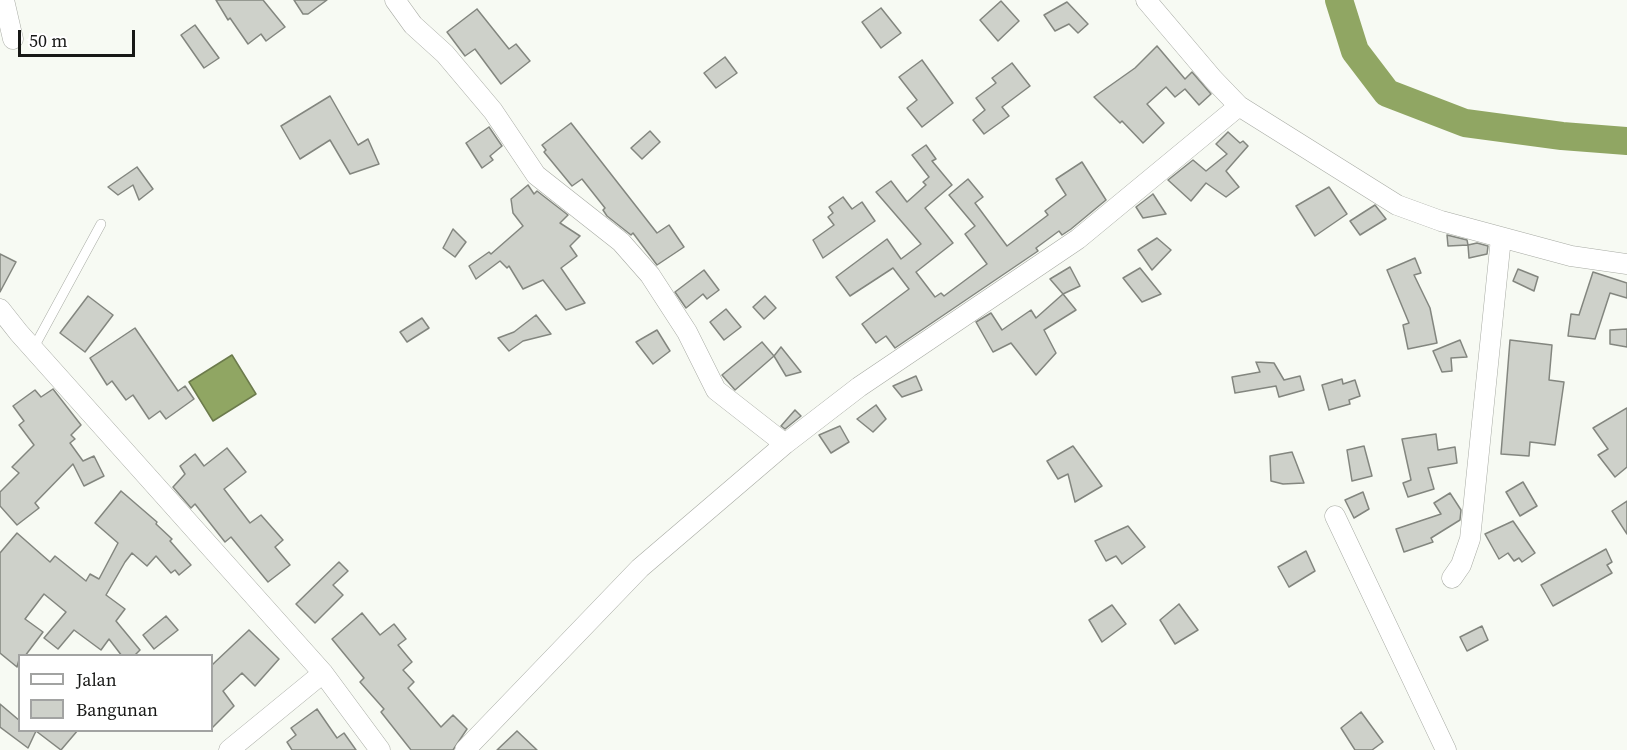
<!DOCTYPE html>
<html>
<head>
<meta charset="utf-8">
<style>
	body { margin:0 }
	#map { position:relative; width:1627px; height:750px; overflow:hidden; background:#f7faf3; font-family:"Source Serif 4",serif }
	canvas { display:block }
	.legend { position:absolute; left:18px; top:654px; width:195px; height:78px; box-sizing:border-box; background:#fff; border:2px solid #a2a3a2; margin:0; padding:8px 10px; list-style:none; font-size:18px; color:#171816 }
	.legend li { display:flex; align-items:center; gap:12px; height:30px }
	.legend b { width:30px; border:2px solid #a2a3a2 }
	.scale { position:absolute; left:18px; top:30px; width:117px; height:27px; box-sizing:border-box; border:3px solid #171816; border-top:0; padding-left:8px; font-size:18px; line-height:21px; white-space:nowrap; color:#171816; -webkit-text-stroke:4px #fff; paint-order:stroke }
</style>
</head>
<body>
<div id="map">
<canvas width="1627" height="750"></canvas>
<ul class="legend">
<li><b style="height:8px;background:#fff"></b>Jalan</li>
<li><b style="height:16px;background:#ced1ca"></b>Bangunan</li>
</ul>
<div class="scale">50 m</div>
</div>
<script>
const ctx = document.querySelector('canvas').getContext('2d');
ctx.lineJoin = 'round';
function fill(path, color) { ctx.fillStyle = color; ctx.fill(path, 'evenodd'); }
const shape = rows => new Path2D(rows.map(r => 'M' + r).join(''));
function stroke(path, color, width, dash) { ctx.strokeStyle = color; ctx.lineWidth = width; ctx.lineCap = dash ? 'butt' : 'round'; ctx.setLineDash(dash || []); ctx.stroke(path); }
const water = shape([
	[232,355,256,394,213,421,189,382,232,355]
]);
const river = shape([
	[1339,0,1355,51,1387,93,1465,123,1562,136,1627,141]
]);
const building = shape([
	[216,0,263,0,285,27,266,41,261,34,248,44,230,18,228,20,216,0],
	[294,0,327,0,308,14,303,14,294,0],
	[1001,1,1019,21,998,41,980,20,1001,1],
	[1067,2,1088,24,1078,33,1069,24,1055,31,1044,15,1067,2],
	[881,8,901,33,881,48,862,22,881,8],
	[477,9,509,49,516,44,530,61,501,84,475,49,465,56,447,32,477,9],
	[195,25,219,58,204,68,181,35,195,25],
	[1157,46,1185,79,1192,72,1211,94,1199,105,1185,89,1175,97,1166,87,1147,104,1164,123,1143,143,1122,121,1120,123,1094,97,1135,68,1157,46],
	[725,57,737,73,716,88,704,73,725,57],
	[922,60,953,103,922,127,907,108,917,100,899,77,922,60],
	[1012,63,1030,86,1002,107,1009,116,984,134,973,120,985,110,976,98,996,83,992,78,1012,63],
	[330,96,358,145,368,139,379,164,350,174,330,140,300,159,281,126,330,96],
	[571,123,657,233,669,225,684,247,657,265,633,233,631,235,607,216,603,210,605,208,582,179,572,186,544,152,546,150,542,145,571,123],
	[489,127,502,146,490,156,493,160,482,168,466,143,489,127],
	[650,131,660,142,642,159,631,148,650,131],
	[1228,132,1240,143,1243,141,1248,146,1226,171,1239,187,1226,197,1206,183,1191,201,1168,180,1193,160,1206,171,1227,154,1216,144,1228,132],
	[926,145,936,159,932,161,952,185,925,208,953,243,916,272,935,297,941,293,944,296,987,264,965,234,975,226,949,195,968,179,983,197,975,203,1007,246,1048,215,1045,211,1066,195,1056,179,1082,162,1106,200,1071,229,1062,235,1059,231,1036,248,1038,251,895,348,886,336,876,343,862,324,909,289,893,268,850,296,836,277,887,239,901,259,921,244,876,192,891,181,907,202,926,185,923,182,929,177,912,155,926,145],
	[137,167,153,189,139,200,133,185,118,195,108,187,137,167],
	[528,185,534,194,537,191,568,215,560,223,580,236,570,246,577,256,561,268,585,303,566,310,543,280,523,289,509,266,507,268,500,261,476,279,469,266,489,252,491,254,523,226,513,213,511,199,528,185],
	[1329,187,1347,214,1315,236,1296,206,1329,187],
	[1153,194,1166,214,1143,218,1136,207,1153,194],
	[843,197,852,209,862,202,875,221,823,258,813,240,834,225,828,217,833,213,829,207,843,197],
	[1375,205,1386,219,1360,235,1350,221,1375,205],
	[453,229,466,242,455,257,443,248,453,229],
	[1447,235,1467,240,1468,245,1448,246,1447,235],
	[1157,238,1171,250,1152,270,1138,250,1157,238],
	[1477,243,1488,246,1487,254,1469,258,1468,245,1477,243],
	[0,254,16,262,0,292,0,254],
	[1415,258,1421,273,1414,275,1430,308,1437,343,1408,349,1403,325,1409,323,1387,270,1415,258],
	[1070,267,1080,286,1063,294,1050,279,1070,267],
	[1140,268,1161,294,1142,302,1123,278,1140,268],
	[1518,269,1538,277,1534,291,1513,281,1518,269],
	[704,270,719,290,707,299,703,294,686,308,675,292,704,270],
	[1593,272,1627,283,1627,298,1610,293,1595,339,1568,336,1571,314,1579,315,1593,272],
	[1063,294,1076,310,1044,330,1056,353,1036,375,1011,343,993,352,976,322,991,313,1002,330,1031,310,1036,318,1063,294],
	[88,296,113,315,85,352,60,333,88,296],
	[765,296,776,308,764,319,753,307,765,296],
	[726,309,741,327,724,340,710,322,726,309],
	[536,315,551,334,523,341,509,351,498,338,514,332,536,315],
	[422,318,429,328,407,342,400,332,422,318],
	[135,328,178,391,185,386,194,399,166,419,160,411,149,419,133,395,126,400,112,381,107,385,90,358,135,328],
	[1627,329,1627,347,1610,344,1610,330,1627,329],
	[657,330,670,351,653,364,636,342,657,330],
	[1460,340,1467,357,1451,358,1452,371,1442,372,1433,351,1460,340],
	[1510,340,1552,345,1549,380,1564,382,1555,445,1530,442,1529,456,1501,454,1510,340],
	[762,342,774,356,735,390,722,375,762,342],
	[781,347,801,372,786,376,774,356,781,347],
	[1256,362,1274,363,1284,380,1300,376,1304,390,1279,397,1276,386,1235,393,1232,377,1260,372,1256,362],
	[916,376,922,390,902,397,893,386,916,376],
	[1342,379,1343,384,1355,380,1360,396,1349,400,1350,404,1329,410,1322,385,1342,379],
	[53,389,81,425,71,435,75,439,70,443,83,461,94,456,104,476,84,486,73,464,35,503,39,508,17,525,0,506,0,492,19,473,12,467,34,445,19,425,24,421,13,406,35,390,41,397,53,389],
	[876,405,886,419,873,432,857,419,876,405],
	[1627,408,1627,467,1615,477,1598,455,1608,449,1593,428,1627,408],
	[795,410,801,416,785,429,781,426,795,410],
	[840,426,849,442,831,453,819,435,840,426],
	[1436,434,1438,450,1455,447,1457,463,1428,468,1434,489,1408,497,1403,483,1411,480,1402,439,1436,434],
	[1073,446,1102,486,1075,502,1068,474,1058,479,1047,461,1073,446],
	[1364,446,1372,476,1352,481,1347,450,1364,446],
	[227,448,246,472,224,489,250,523,261,515,283,540,275,547,290,565,268,582,231,537,225,542,195,504,191,508,173,487,185,474,180,466,195,454,204,466,227,448],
	[1292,452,1304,483,1283,484,1271,481,1270,456,1292,452],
	[1523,482,1537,506,1520,516,1506,492,1523,482],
	[121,491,157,522,156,524,172,539,170,541,191,565,179,575,175,570,171,573,156,556,147,566,132,553,125,562,106,595,125,609,116,621,140,650,134,656,122,656,109,639,101,650,74,630,58,649,44,638,66,612,44,594,25,619,43,632,25,656,20,656,17,667,0,653,0,553,17,533,50,562,55,556,86,581,90,574,99,579,118,543,95,523,121,491],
	[1363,492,1369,509,1354,518,1345,500,1363,492],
	[1450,493,1461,510,1460,520,1431,538,1433,542,1404,552,1396,529,1441,514,1434,503,1450,493],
	[1627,501,1627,534,1612,511,1627,501],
	[1513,521,1535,553,1522,562,1519,558,1514,561,1508,553,1499,559,1485,534,1513,521],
	[1128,526,1145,547,1122,564,1116,556,1106,561,1095,541,1128,526],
	[1606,549,1612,562,1607,565,1612,573,1553,606,1541,585,1606,549],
	[1306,551,1315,571,1289,587,1278,567,1306,551],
	[339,562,348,571,333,585,343,595,315,623,296,604,339,562],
	[1179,604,1198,630,1175,644,1160,620,1179,604],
	[1112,605,1126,624,1102,642,1089,620,1112,605],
	[362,613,380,635,394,624,406,639,398,645,412,662,403,670,414,682,408,688,441,727,453,715,467,729,453,750,411,750,381,712,384,709,360,682,364,678,332,639,362,613],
	[166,616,178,630,154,649,143,635,166,616],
	[1482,626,1488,640,1467,651,1460,637,1482,626],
	[249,630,279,659,255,686,242,673,223,691,234,706,212,728,212,665,249,630],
	[0,704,20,721,20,730,78,730,61,750,36,731,28,748,0,727,0,704],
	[317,709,337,738,344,733,356,750,292,750,287,742,296,735,291,728,317,709],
	[1361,712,1383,742,1372,750,1355,750,1341,728,1361,712],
	[517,731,537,750,497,750,517,731]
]);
const service = shape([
	[33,349,101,224]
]);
const minor = shape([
	[4,0,13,39],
	[395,0,413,25,445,54,493,111,536,175,621,242,650,275,687,332,716,390,785,444],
	[1146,0,1213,79,1239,106,1397,205,1441,221,1571,256,1627,264],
	[0,309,19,333,323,673,380,750],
	[1335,516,1446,750],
	[1452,578,1461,565,1470,539,1501,238],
	[229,750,323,673],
	[465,750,640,568,785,444,859,387,1078,239,1239,106]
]);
fill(water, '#90a663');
stroke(water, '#6c7b4c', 1.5);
stroke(river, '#90a663', 28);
fill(building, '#ced1ca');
stroke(building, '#83867f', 1.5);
stroke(service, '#a7aaa3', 10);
stroke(minor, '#a7aaa3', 21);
stroke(service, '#fff', 9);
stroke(minor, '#fff', 20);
</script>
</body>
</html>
